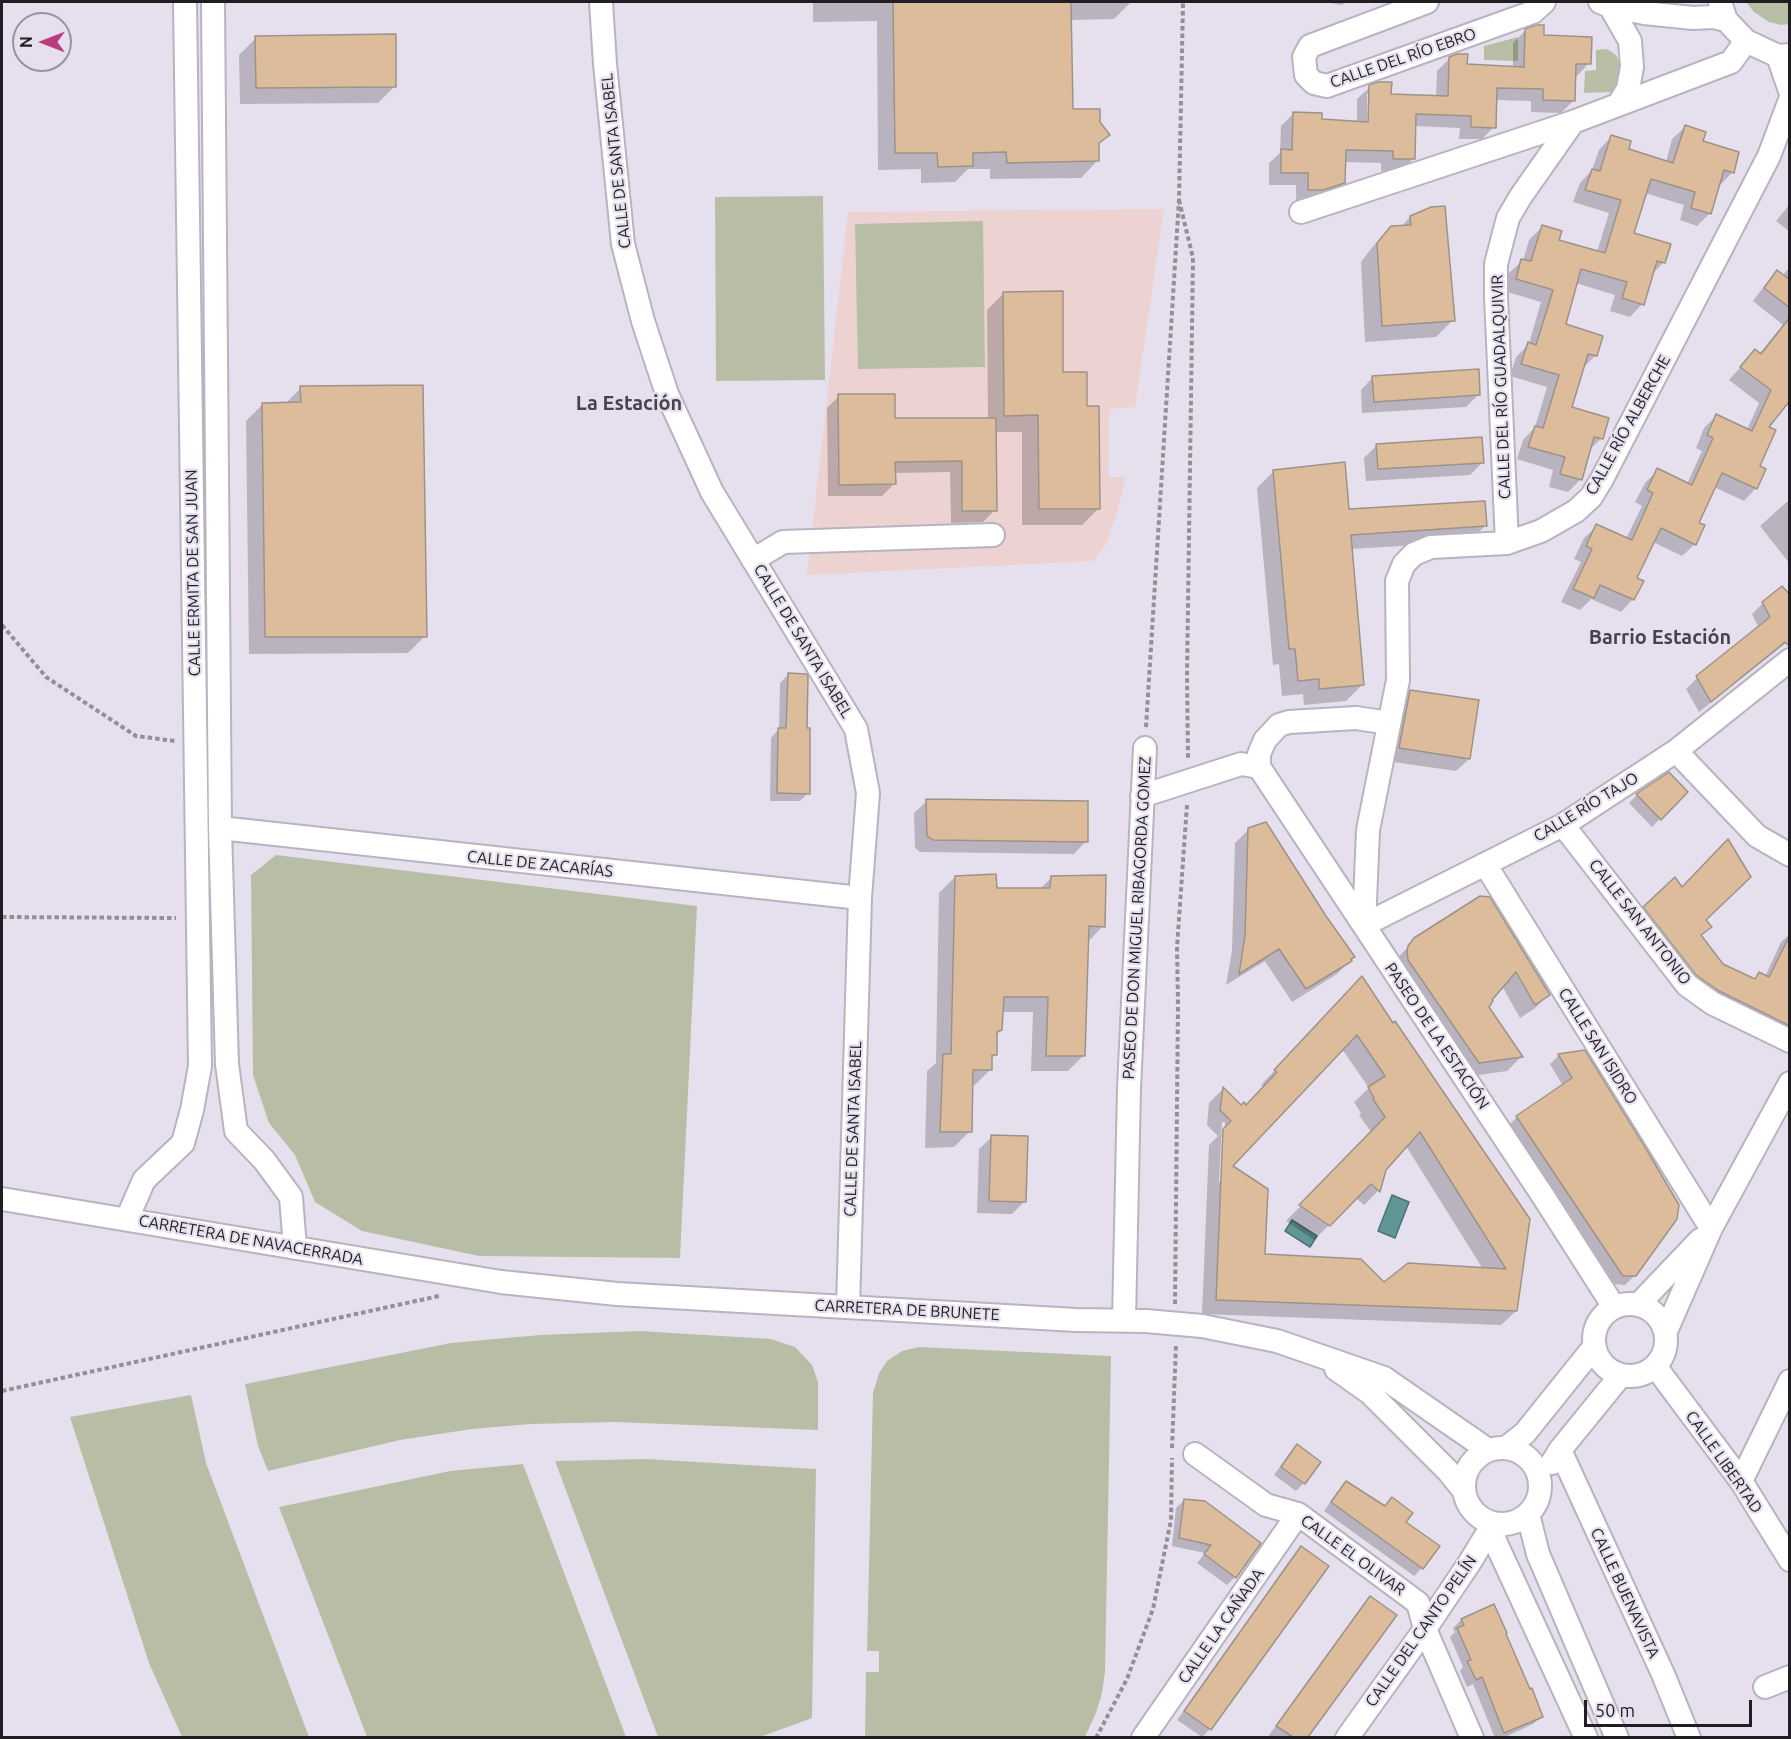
<!DOCTYPE html>
<html>
<head>
<meta charset="utf-8">
<style>
	body { margin:0 }
	#map { position:relative; width:1791px; height:1739px; overflow:hidden; background:#e6e0ee; font-family:Ubuntu,sans-serif }
	canvas { display:block }
	.frame { position:absolute; inset:0; border:3px solid #201e23; pointer-events:none }
	.north { position:absolute; left:12px; top:12px; width:60px; height:60px; box-sizing:border-box; background:#e6e0ee; border:2px solid #97929d; border-radius:50%; rotate:270deg; font-size:16px; font-weight:700; line-height:24px; text-align:center; color:#201e23 }
	.north::after { content:''; display:block; margin:auto; width:21px; height:27px; background:#bd3a80; clip-path:polygon(50% 0,100% 100%,50% 72%,0 100%) }
	.scale { position:absolute; left:1584px; top:1700px; width:168px; height:27px; box-sizing:border-box; border:3px solid #201e23; border-top:0; padding-left:8px; font-size:18px; line-height:21px; white-space:nowrap; color:#201e23; -webkit-text-stroke:4px #e6e0ee; paint-order:stroke }
</style>
</head>
<body>
<div id="map">
<canvas width="1791" height="1739"></canvas>
<div class="frame"></div>
<div class="north">N</div>
<div class="scale">50 m</div>
</div>
<script>
const ctx = document.querySelector('canvas').getContext('2d');
ctx.lineJoin = 'round';
function fill(path, color) { ctx.fillStyle = color; ctx.fill(path, 'evenodd'); }
const shape = rows => new Path2D(rows.map(r => 'M' + r).join(''));
function stroke(path, color, width, dash) { ctx.strokeStyle = color; ctx.lineWidth = width; ctx.lineCap = dash ? 'butt' : 'round'; ctx.setLineDash(dash || []); ctx.stroke(path); }
function drawText(font, color, halo, rows, align = 'center') {
  ctx.font = font + ' Ubuntu,sans-serif'; ctx.lineWidth = 4.5; ctx.setLineDash([]); ctx.textBaseline = 'middle'; ctx.strokeStyle = halo; ctx.fillStyle = color; for (const [text, x, y, turn = 0] of rows) {
    ctx.save(); ctx.translate(x, y); ctx.rotate((+turn || 0) * Math.PI / 180); ctx.textAlign = isNaN(turn) ? turn : align; if (halo) ctx.strokeText(text, 0, 0); ctx.fillText(text, 0, 0); ctx.restore();
  }
}
const education = shape([
	[1164,209,1135,407,1109,409,1109,477,1126,477,1117,512,1107,542,1093,561,807,575,848,212]
]);
const green = shape([
	[1746,2,1789,2,1789,24,1781,25,1769,22,1754,12],
	[1518,37,1518,61,1484,60,1484,46],
	[1607,49,1616,55,1621,65,1619,83,1613,92,1584,93,1585,71,1596,70,1596,50],
	[823,196,825,380,716,381,715,197],
	[983,221,985,367,858,369,855,224],
	[276,855,697,906,680,1258,479,1256,362,1231,315,1202,295,1155,269,1123,253,1075,251,875],
	[639,1331,771,1339,795,1347,812,1365,818,1382,818,1430,616,1422,531,1424,472,1429,400,1440,268,1471,258,1446,245,1384,451,1343,540,1335],
	[919,1347,1111,1356,1105,1672,1102,1693,1096,1713,1085,1737,865,1737,866,1672,879,1672,879,1651,867,1651,873,1393,879,1373,887,1361,902,1351],
	[191,1395,206,1463,309,1737,182,1737,149,1663,70,1417],
	[646,1459,816,1469,812,1718,760,1737,658,1737,555,1461],
	[523,1464,626,1737,367,1737,279,1507,450,1471]
]);
const water = shape([
	[1392,1195,1409,1202,1395,1238,1378,1231,1392,1195],
	[1292,1220,1317,1236,1310,1247,1285,1231,1292,1220]
]);
const shadow = shape([
	[813,2,1131,2,1114,19,1070,20,1071,110,1099,122,1108,135,1097,146,1097,161,1081,178,990,179,990,169,968,169,955,182,921,183,921,169,878,170,877,21,813,22],
	[1325,2,1346,2,1342,5],
	[1526,30,1543,37,1589,63,1577,76,1574,76,1574,100,1561,113,1531,112,1531,101,1495,100,1494,127,1482,139,1459,139,1460,128,1414,126,1414,158,1401,171,1381,171,1381,163,1344,162,1344,183,1331,195,1310,202,1296,202,1296,185,1269,185,1269,163,1280,153,1281,126,1293,114,1320,121,1357,123,1357,99,1370,87,1390,95,1436,97,1437,71,1450,58,1466,65,1513,68,1513,43],
	[1367,94,1370,94,1370,129,1367,129],
	[256,38,395,86,378,103,240,104,239,55],
	[1685,127,1733,172,1720,185,1718,184,1710,213,1697,226,1680,220,1684,205,1645,193,1632,234,1664,262,1651,275,1642,304,1630,317,1610,311,1615,295,1576,283,1564,325,1601,337,1595,356,1582,369,1570,408,1602,438,1588,451,1580,480,1568,492,1549,487,1553,470,1517,459,1523,440,1535,427,1547,387,1510,376,1516,357,1529,344,1541,302,1504,291,1509,273,1522,261,1523,261,1529,240,1542,227,1558,241,1597,252,1609,213,1573,202,1580,183,1592,170,1599,150,1611,137,1627,150,1666,162,1672,139],
	[1790,204,1790,232,1776,221],
	[1410,217,1453,320,1436,337,1365,342,1361,262,1374,245,1392,227,1401,227],
	[1790,267,1790,399,1766,428,1758,467,1756,488,1744,501,1714,487,1697,523,1695,544,1682,556,1653,542,1635,579,1633,599,1621,612,1591,599,1580,610,1561,602,1581,562,1574,559,1584,538,1597,526,1626,539,1642,506,1635,502,1645,483,1658,470,1687,484,1702,451,1696,448,1704,428,1716,416,1747,430,1759,403,1729,380,1755,351,1759,354,1783,325,1753,301,1765,285,1777,272,1782,276],
	[1004,293,1085,408,1099,508,1082,525,1022,525,1022,432,995,432,995,510,983,522,951,523,950,472,894,473,894,484,882,496,828,496,827,408,839,396,893,419,988,420,987,310],
	[1373,377,1479,394,1466,407,1362,413,1361,390],
	[301,388,425,636,408,653,249,654,246,421,263,404,285,404],
	[1377,445,1483,462,1470,475,1366,481,1364,458],
	[1274,471,1348,511,1486,525,1469,542,1351,549,1363,684,1346,701,1304,705,1303,694,1282,696,1279,664,1273,665,1257,488],
	[1790,499,1790,564,1760,526],
	[1763,603,1790,640,1699,712,1686,689,1697,678,1759,628,1752,614],
	[788,675,805,730,808,793,800,801,770,801,771,738,779,729,780,683],
	[1410,691,1469,759,1456,771,1387,761,1398,704],
	[1668,774,1686,792,1652,827,1629,803,1637,795],
	[927,801,1086,841,1074,854,920,852,915,848,914,813],
	[1249,829,1350,961,1337,974,1292,1002,1265,961,1226,985,1232,951,1235,843],
	[955,877,996,889,1040,889,1052,877,1103,926,1087,943,1084,1055,1068,1071,1031,1071,1033,1012,1002,1012,1001,1030,996,1035,996,1054,991,1059,991,1069,975,1085,971,1085,970,1131,954,1147,925,1148,927,1071,936,1063,939,893],
	[1481,897,1549,995,1534,1009,1520,1018,1502,986,1487,1007,1521,1057,1507,1071,1464,1077,1394,962,1415,939],
	[1644,908,1705,920,1710,927,1700,937,1722,965,1753,980,1759,974,1765,977,1781,942,1790,934,1790,1033,1708,1002,1633,919],
	[1348,993,1528,1219,1516,1311,1501,1325,1202,1314,1209,1145,1218,1136,1207,1125,1209,1103,1223,1089,1241,1107,1245,1107,1264,1087,1261,1085],
	[1342,1049,1369,1088,1354,1102,1361,1113,1359,1115,1372,1133,1286,1221,1314,1240,1356,1198,1364,1205,1378,1191,1385,1170,1406,1146,1483,1269,1383,1284,1264,1255,1231,1166],
	[1222,1122,1225,1122,1223,1179,1219,1182],
	[1584,1052,1635,1275,1625,1285,1614,1284,1508,1126,1517,1117,1563,1086,1550,1064,1559,1055],
	[992,1137,1025,1201,1012,1214,977,1213,979,1149],
	[1297,1446,1304,1483,1296,1491,1274,1475,1289,1454],
	[1347,1483,1384,1507,1392,1499,1404,1522,1422,1568,1414,1576,1324,1511,1338,1491],
	[1184,1500,1235,1577,1227,1585,1197,1563,1205,1553,1172,1546,1176,1508],
	[1301,1548,1327,1566,1210,1729,1202,1737,1177,1720,1293,1556],
	[1370,1598,1337,1694,1306,1738,1267,1738,1362,1606],
	[1494,1606,1542,1716,1533,1724,1503,1738,1495,1738,1473,1684,1467,1687,1460,1671,1463,1667,1450,1637,1455,1632,1453,1628,1461,1620]
]);
const building = shape([
	[893,2,1071,2,1073,109,1100,109,1100,122,1110,135,1099,143,1099,161,1007,163,1006,152,973,153,973,166,938,167,937,153,895,153,893,2],
	[1536,25,1544,25,1544,35,1592,37,1591,64,1576,64,1575,101,1543,100,1543,89,1497,88,1496,128,1471,127,1471,116,1416,114,1415,159,1393,159,1393,151,1346,150,1345,183,1323,190,1308,190,1308,173,1281,173,1281,149,1292,150,1293,112,1322,113,1322,119,1368,122,1369,85,1378,82,1392,82,1391,94,1448,96,1449,57,1457,54,1468,54,1467,64,1524,67,1525,29,1536,25],
	[396,34,396,87,256,88,255,36,396,34],
	[1685,125,1706,132,1703,141,1739,152,1734,173,1724,170,1711,214,1691,208,1695,192,1651,179,1634,233,1671,244,1665,263,1657,261,1644,305,1622,298,1627,282,1581,269,1566,324,1603,336,1597,356,1588,354,1572,407,1609,418,1603,439,1594,437,1582,480,1560,474,1565,457,1528,447,1535,426,1543,428,1559,375,1521,364,1528,342,1536,345,1553,290,1516,279,1521,259,1531,261,1542,225,1562,231,1559,240,1605,253,1621,200,1585,190,1592,169,1600,171,1611,135,1631,141,1629,149,1673,163,1685,125],
	[1445,206,1455,321,1382,326,1377,243,1391,226,1411,225,1410,216,1431,207,1445,206],
	[1777,270,1790,280,1790,308,1764,288,1777,270],
	[1063,291,1063,372,1087,372,1087,406,1099,406,1100,509,1039,509,1038,415,1004,416,1003,292,1063,291],
	[1790,317,1790,404,1788,403,1769,427,1776,430,1760,466,1766,469,1757,489,1722,473,1699,523,1705,525,1696,545,1661,528,1637,578,1644,581,1634,600,1600,585,1594,598,1573,589,1592,549,1586,546,1596,524,1632,540,1653,493,1647,490,1657,468,1692,485,1713,438,1707,435,1716,414,1752,431,1771,390,1740,367,1755,349,1761,354,1790,317],
	[1479,369,1480,395,1374,402,1372,376,1479,369],
	[423,385,427,637,265,637,262,403,301,402,300,386,423,385],
	[838,394,895,394,895,418,996,418,997,511,962,511,962,461,895,462,896,484,839,485,838,394],
	[1482,437,1484,463,1378,469,1376,444,1482,437],
	[1345,462,1349,509,1485,501,1487,526,1351,535,1364,685,1319,689,1319,679,1298,681,1295,649,1289,649,1273,470,1345,462],
	[1782,586,1790,595,1790,647,1785,642,1711,702,1696,676,1770,617,1762,602,1782,586],
	[788,673,807,674,808,676,807,728,810,728,810,794,777,793,778,728,786,728,788,673],
	[1410,690,1479,700,1470,759,1399,748,1410,690],
	[1669,772,1688,792,1661,820,1636,794,1669,772],
	[926,799,1088,801,1088,842,933,840,927,836,926,799],
	[1266,822,1326,916,1355,957,1351,959,1352,961,1306,989,1279,949,1239,974,1245,936,1248,828,1266,822],
	[1728,839,1751,877,1706,920,1712,927,1701,935,1723,964,1755,979,1759,972,1769,977,1790,935,1790,1026,1719,991,1696,975,1643,907,1675,877,1682,887,1728,839],
	[996,874,997,888,1050,888,1051,876,1106,875,1105,927,1089,926,1085,1056,1046,1056,1048,997,1004,997,1002,1030,997,1032,997,1055,992,1055,992,1070,973,1070,972,1132,940,1132,943,1054,951,1054,955,876,996,874],
	[1480,896,1490,897,1550,995,1535,1005,1516,972,1492,1000,1493,1001,1489,1007,1523,1057,1479,1063,1408,960,1407,952,1408,946,1414,938,1480,896],
	[1362,976,1393,1023,1395,1021,1530,1219,1517,1311,1216,1300,1223,1129,1231,1121,1220,1110,1223,1087,1241,1105,1244,1102,1246,1105,1277,1072,1274,1070,1362,976],
	[1357,1035,1385,1076,1368,1087,1374,1098,1373,1099,1385,1117,1299,1205,1330,1226,1371,1184,1380,1192,1386,1170,1420,1132,1506,1269,1408,1263,1384,1282,1361,1259,1265,1254,1268,1189,1233,1166,1357,1035],
	[1585,1050,1645,1147,1679,1205,1677,1219,1636,1276,1623,1276,1516,1116,1572,1078,1558,1054,1585,1050],
	[991,1135,1028,1136,1026,1202,989,1201,991,1135],
	[1297,1444,1321,1462,1305,1484,1281,1467,1297,1444],
	[1346,1481,1385,1506,1392,1497,1413,1513,1406,1522,1440,1546,1423,1569,1331,1502,1346,1481],
	[1184,1499,1205,1501,1261,1543,1236,1578,1204,1554,1211,1545,1179,1538,1184,1499],
	[1301,1546,1329,1566,1211,1730,1184,1711,1301,1546],
	[1370,1596,1397,1615,1308,1737,1293,1737,1276,1726,1370,1596],
	[1494,1604,1507,1633,1506,1634,1530,1689,1532,1688,1543,1717,1504,1733,1482,1677,1476,1680,1467,1661,1471,1660,1457,1628,1464,1625,1461,1619,1494,1604]
]);
const path = shape([
	[1179,200,1193,258,1187,676,1188,758],
	[2,625,46,677,136,736,175,741],
	[1146,727,1179,200,1183,2],
	[2,917,176,918],
	[1175,1304,1178,1004,1177,947,1187,805],
	[2,1391,439,1296],
	[1172,1448,1176,1344],
	[1096,1738,1127,1679,1153,1609,1171,1520,1172,1458]
]);
const minor = shape([
	[213,2,220,828,227,1064,236,1131,264,1160,291,1197,295,1248],
	[601,2,605,64,623,244,643,321,667,394,712,492,856,729,868,793,860,898,848,1307],
	[1427,2,1310,46,1304,57,1306,75,1314,83,1327,86,1533,12,1544,2],
	[1600,2,1610,6,1644,13,1693,18,1713,17,1726,20],
	[1720,2,1726,20,1746,41,1778,56,1790,55],
	[1610,6,1630,41,1632,67,1628,89,1618,105],
	[1778,56,1790,91],
	[1790,100,1769,156,1602,479,1591,497,1576,511,1541,531,1507,543,1431,547,1414,554,1404,564,1397,581,1398,680,1368,830,1364,925,1563,825,1676,751,1790,660],
	[1301,212,1573,122],
	[1507,543,1496,297,1496,264,1508,218,1521,196,1573,122,1731,62,1746,41],
	[753,560,783,542,993,535],
	[1676,751,1757,836,1790,855],
	[1259,767,1545,1199,1614,1307],
	[1259,767,1259,754,1265,740,1279,725,1289,722,1356,718,1389,723],
	[1142,796,1241,764,1259,767],
	[1563,825,1687,985,1712,1003,1790,1041],
	[220,828,860,898],
	[1485,864,1711,1228],
	[2,1199,501,1282,617,1294,1076,1320,1146,1321],
	[127,1219,144,1180,183,1143,192,1110,200,1066,185,2],
	'1594 1340a36 36 0 1 1 72 0a36 36 0 1 1-72 0Z',
	[1639,1304,1700,1240],
	[1124,1320,1129,1088,1145,748],
	[1202,1326,1277,1341,1384,1378,1488,1450],
	[1666,1331,1711,1228,1790,1083],
	[1655,1366,1741,1481,1790,1560],
	[1336,1369,1370,1393,1448,1471,1464,1491],
	'1464 1486a38 38 0 1 1 76 0a38 38 0 1 1-76 0Z',
	[1506,1448,1525,1433,1594,1347],
	[1560,1450,1663,1674,1689,1738],
	[1195,1454,1266,1505,1298,1514,1418,1603,1425,1629,1472,1738],
	[1552,1463,1560,1450,1621,1375],
	[1741,1481,1790,1381],
	[1528,1514,1538,1554,1617,1738],
	[1493,1524,1495,1541,1586,1738],
	[1765,1687,1790,1677],
	[1143,1738,1298,1514],
	[1347,1738,1425,1629,1470,1562,1493,1524]
]);
const minorBridge = shape([
	[1146,1321,1202,1326]
]);
const streetNames = [
	["CALLE DEL RÍO EBRO",1403,58,-19],
	["CALLE DE SANTA ISABEL",616,161,-96],
	["CALLE DEL RÍO GUADALQUIVIR",1501,387,-92],
	["CALLE RÍO ALBERCHE",1628,425,-61],
	["CALLE ERMITA DE SAN JUAN",193,573,-91],
	["CALLE DE SANTA ISABEL",803,641,59],
	["CALLE RÍO TAJO",1586,807,-31],
	["CALLE DE ZACARÍAS",540,864,6],
	["PASEO DE DON MIGUEL RIBAGORDA GOMEZ",1137,918,-87],
	["CALLE SAN ANTONIO",1640,922,52],
	["PASEO DE LA ESTACIÓN",1437,1036,56],
	["CALLE SAN ISIDRO",1598,1046,58],
	["CALLE DE SANTA ISABEL",853,1129,-88],
	["CARRETERA DE NAVACERRADA",251,1240,10],
	["CARRETERA DE BRUNETE",907,1310,3],
	["CALLE LIBERTAD",1724,1462,55],
	["CALLE EL OLIVAR",1353,1555,36],
	["CALLE BUENAVISTA",1625,1593,65],
	["CALLE LA CAÑADA",1221,1626,-55],
	["CALLE DEL CANTO PELÍN",1421,1631,-55]
];
const quarterNames = [
	["La Estación",629,403],
	["Barrio Estación",1660,637]
];
fill(education, '#edd2d2');
fill(green, '#b8bea5');
fill(water, '#609696');
stroke(water, '#4d7274', 1.5);
fill(shadow, '#0003');
fill(building, '#ddbc9c');
stroke(building, '#9d9288', 1.5);
stroke(minor, '#b9b3c1', 26);
stroke(path, '#938f99', 4, [4.5, 3]);
stroke(minor, '#fff', 22);
stroke(minorBridge, '#b9b3c1', 26, []);
stroke(minorBridge, '#fff', 22);
drawText('16px', '#201e23', '#e6e0ee', streetNames);
drawText('bold 20px', '#47434e', '#e6e0ee', quarterNames);
</script>
</body>
</html>
